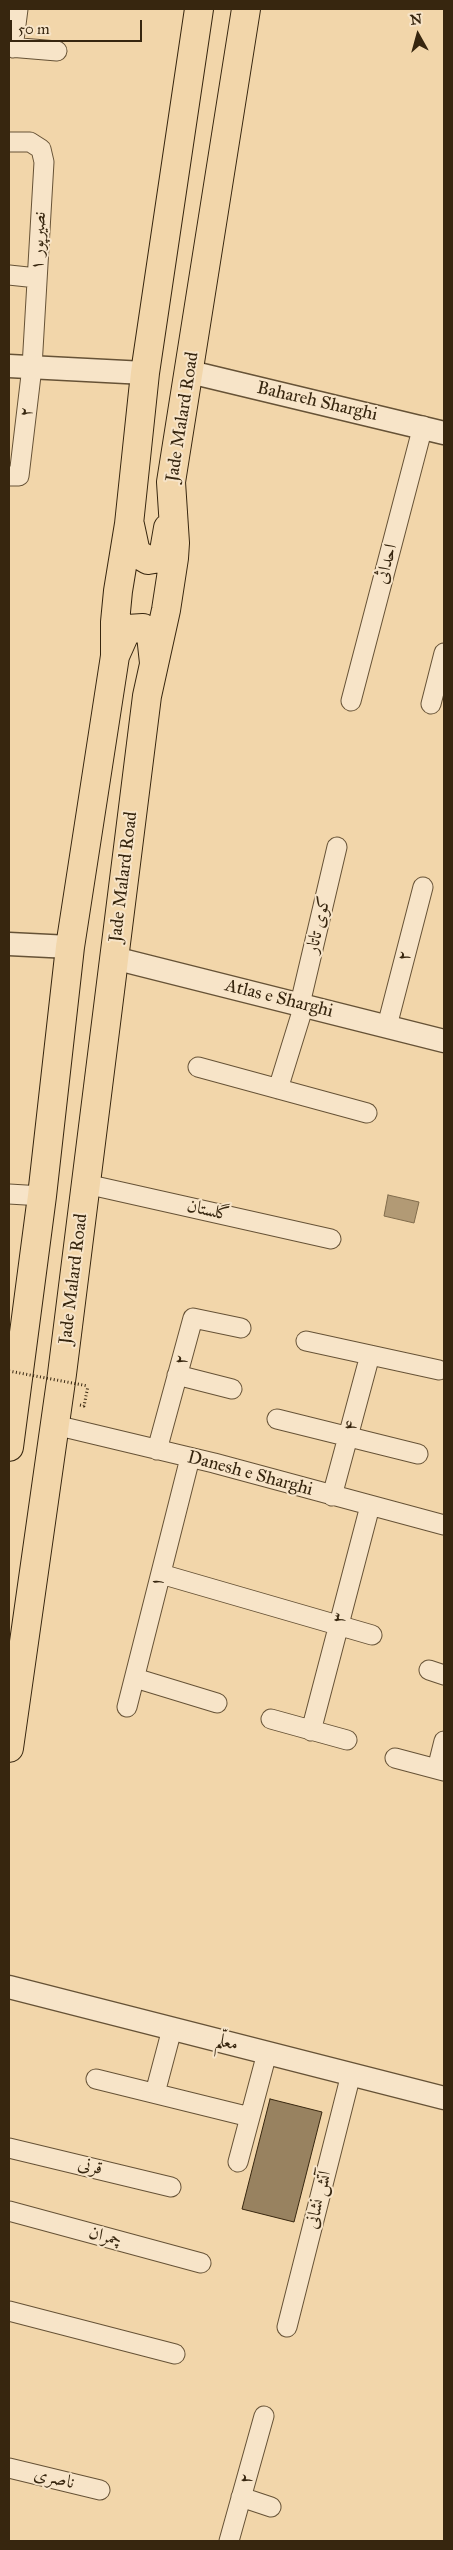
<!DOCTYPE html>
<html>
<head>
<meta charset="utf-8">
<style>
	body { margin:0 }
	#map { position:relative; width:453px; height:2550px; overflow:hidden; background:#f2d6aa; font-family:"IM FELL Great Primer",serif }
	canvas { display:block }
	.frame { position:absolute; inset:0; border:10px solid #37260f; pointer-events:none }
	.north { position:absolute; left:393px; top:10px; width:50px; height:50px; -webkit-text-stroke:4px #f7e4c8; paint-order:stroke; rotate:353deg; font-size:14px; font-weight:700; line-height:20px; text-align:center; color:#37260f }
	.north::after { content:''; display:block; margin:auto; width:18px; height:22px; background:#37260f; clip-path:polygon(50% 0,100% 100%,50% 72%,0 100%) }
	.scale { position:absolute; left:10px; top:20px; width:132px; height:22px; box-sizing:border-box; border:2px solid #37260f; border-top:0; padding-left:6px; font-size:15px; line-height:18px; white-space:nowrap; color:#37260f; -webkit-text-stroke:4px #f7e4c8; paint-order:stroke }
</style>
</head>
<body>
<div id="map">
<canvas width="453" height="2550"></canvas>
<div class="frame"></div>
<div class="north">N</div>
<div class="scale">50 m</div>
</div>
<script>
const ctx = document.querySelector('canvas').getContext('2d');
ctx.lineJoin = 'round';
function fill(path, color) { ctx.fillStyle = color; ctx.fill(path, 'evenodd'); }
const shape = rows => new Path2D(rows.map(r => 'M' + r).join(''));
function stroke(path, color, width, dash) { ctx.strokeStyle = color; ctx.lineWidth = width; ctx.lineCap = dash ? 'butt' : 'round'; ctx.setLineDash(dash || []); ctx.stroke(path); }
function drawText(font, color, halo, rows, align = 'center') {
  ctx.font = font + ' "IM FELL Great Primer",Amiri,serif'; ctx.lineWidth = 4; ctx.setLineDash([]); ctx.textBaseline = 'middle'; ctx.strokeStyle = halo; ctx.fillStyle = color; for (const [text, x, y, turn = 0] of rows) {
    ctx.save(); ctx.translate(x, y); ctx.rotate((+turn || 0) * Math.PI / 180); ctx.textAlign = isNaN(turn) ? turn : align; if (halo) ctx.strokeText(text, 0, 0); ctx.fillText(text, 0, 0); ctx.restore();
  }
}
const water = shape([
	[388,1195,419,1202,414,1223,384,1216,388,1195]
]);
const building = shape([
	[270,2099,322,2112,294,2222,242,2209,270,2099]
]);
const path = shape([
	[80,1405,84,1406,88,1386]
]);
const minor = shape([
	[9,47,57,51],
	[13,48,18,9],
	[9,142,30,142,41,149,44,162,32,367,19,476,9,476],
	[9,275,37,278],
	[351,701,423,426],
	[431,704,444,653],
	[300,1004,337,847],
	[387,1026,423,887],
	[198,1067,367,1113],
	[278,1089,304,1005],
	[86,1184,331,1239],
	[9,1194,42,1196],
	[306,1341,439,1370],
	[177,1375,232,1389],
	[277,1419,418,1454],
	[55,1425,214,1463,444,1525],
	[157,1450,193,1318,241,1328],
	[332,1496,370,1355],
	[161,1574,372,1635],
	[429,1670,444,1675],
	[135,1678,217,1703],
	[127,1707,190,1458],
	[271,1719,347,1740],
	[311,1731,370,1506],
	[395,1758,444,1771],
	[437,1769,444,1741],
	[96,2079,250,2117],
	[155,2093,172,2029],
	[9,2148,171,2187],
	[238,2162,267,2053],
	[9,2211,201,2263],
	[9,2311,175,2354],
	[287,2327,351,2074],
	[9,2468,100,2490],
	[241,2497,271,2507],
	[229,2541,264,2416]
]);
const tertiary = shape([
	[9,366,145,373],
	[190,372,444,433],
	[9,944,70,947],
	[114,958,444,1041],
	[9,1987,444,2098]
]);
const primary = shape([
	[130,525,136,553,148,560,160,558,164,551,168,528],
	[115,656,127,629,143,628,151,635,154,663],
	[9,1447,42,1196,70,947,115,656,115,622,118,591,129,524,145,373,199,9],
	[9,1748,62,1374,147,696,166,610,174,558,175,543,171,482,246,9]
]);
const pathBridge = shape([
	[9,1371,88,1386]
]);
const streetNames = [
	["نصیرپور ۱",39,241,-87],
	["Bahareh Sharghi",317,402,13],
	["۲",27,412,-83],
	["Jade Malard Road",183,417,-81],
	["احداثی",387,564,-75],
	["Jade Malard Road",124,877,-83],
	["کوی تاتار",319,925,-77],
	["۲",405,956,-76],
	["Atlas e Sharghi",279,999,14],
	["گلستان",208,1211,13],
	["Jade Malard Road",74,1279,-83],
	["۲",182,1360,-75],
	["۴",351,1426,-75],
	["Danesh e Sharghi",250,1474,15],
	["۱",158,1582,-76],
	["۳",340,1618,-75],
	["معلّم",227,2043,14],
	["قرنی",90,2167,14],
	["آتش نشانی",319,2200,-76],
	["چمران",105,2237,15],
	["ناصری",54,2479,14],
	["۲",247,2479,-74]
];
fill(water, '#b29a75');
stroke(water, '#816c4c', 1);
fill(building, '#988260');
stroke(building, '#37260f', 1);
stroke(minor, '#665236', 21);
stroke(tertiary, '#665236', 25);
stroke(primary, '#37260f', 30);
stroke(path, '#37260f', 3, [1, 2.5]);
stroke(minor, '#f7e4c8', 19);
stroke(tertiary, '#f7e4c8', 22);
stroke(primary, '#f2d6aa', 28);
stroke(pathBridge, '#37260f', 3, [1, 2.5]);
drawText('18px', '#37260f', '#f7e4c8', streetNames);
</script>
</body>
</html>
